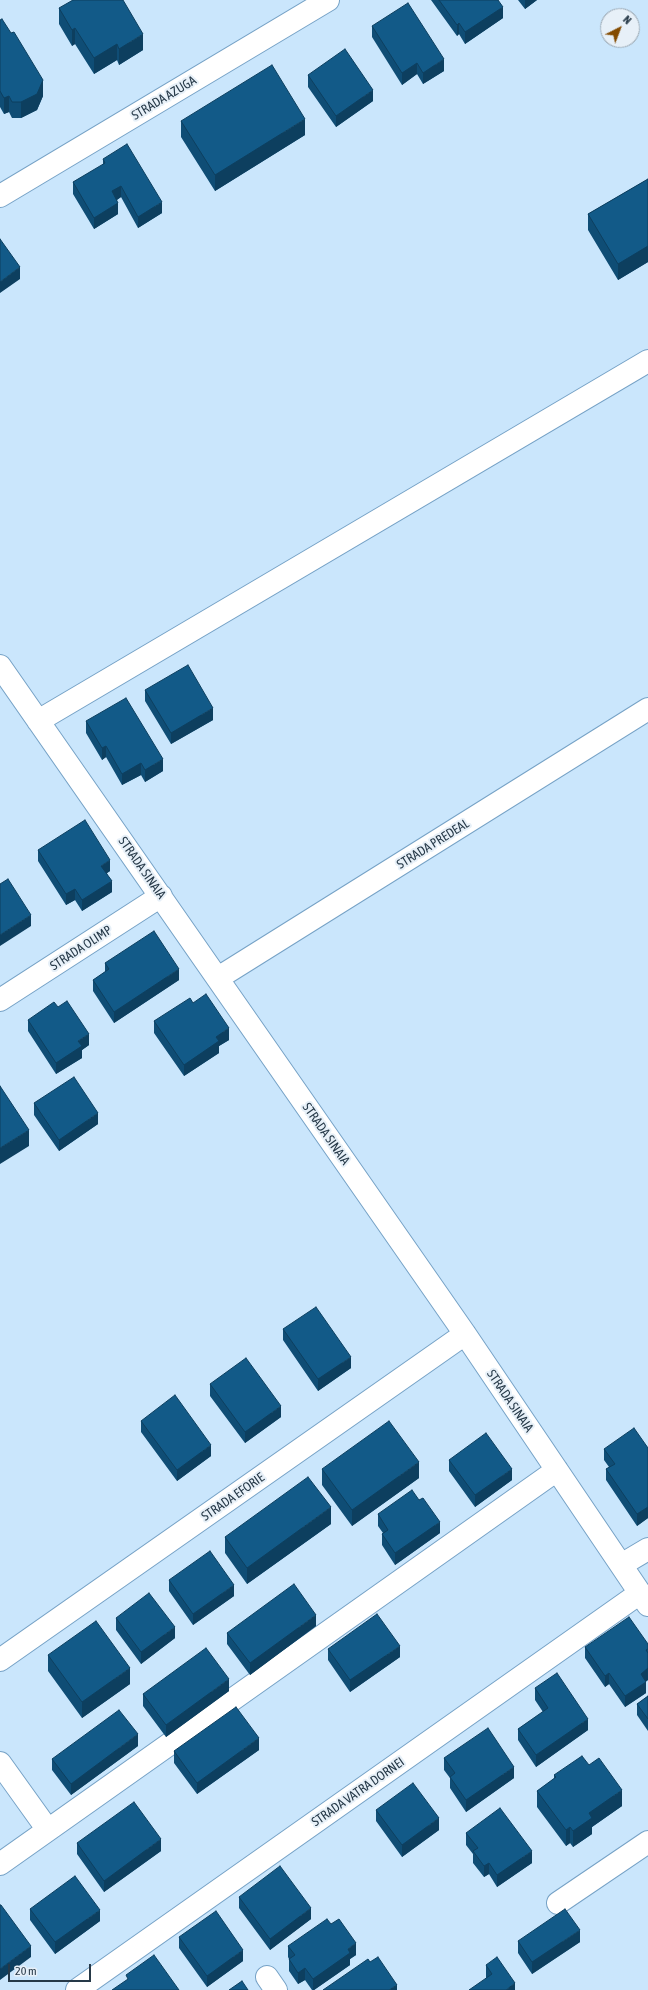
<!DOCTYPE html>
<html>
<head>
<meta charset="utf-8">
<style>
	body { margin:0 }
	#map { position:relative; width:648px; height:1990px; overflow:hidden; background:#cae6fc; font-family:"Asap Condensed",sans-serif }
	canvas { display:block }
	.north { position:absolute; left:600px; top:8px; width:40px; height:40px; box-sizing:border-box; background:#e7f0f8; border:1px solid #9aa7b2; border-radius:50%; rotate:42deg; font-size:11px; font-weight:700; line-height:16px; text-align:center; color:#263948 }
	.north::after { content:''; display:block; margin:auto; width:14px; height:18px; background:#844b00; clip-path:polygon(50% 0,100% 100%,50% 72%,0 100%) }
	.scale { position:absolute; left:8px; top:1964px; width:83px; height:18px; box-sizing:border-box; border:2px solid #263948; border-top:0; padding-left:5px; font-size:12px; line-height:14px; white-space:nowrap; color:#263948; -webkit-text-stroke:3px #e7f0f8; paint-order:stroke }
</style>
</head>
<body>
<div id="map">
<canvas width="648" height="1990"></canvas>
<div class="north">N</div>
<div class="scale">20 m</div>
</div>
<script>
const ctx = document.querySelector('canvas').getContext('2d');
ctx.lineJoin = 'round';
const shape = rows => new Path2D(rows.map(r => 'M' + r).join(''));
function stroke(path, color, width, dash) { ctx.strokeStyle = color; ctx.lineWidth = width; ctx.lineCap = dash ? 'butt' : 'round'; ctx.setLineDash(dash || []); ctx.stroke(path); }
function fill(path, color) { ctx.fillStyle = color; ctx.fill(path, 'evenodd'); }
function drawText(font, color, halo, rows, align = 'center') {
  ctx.font = font + ' "Asap Condensed",sans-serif'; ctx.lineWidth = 4; ctx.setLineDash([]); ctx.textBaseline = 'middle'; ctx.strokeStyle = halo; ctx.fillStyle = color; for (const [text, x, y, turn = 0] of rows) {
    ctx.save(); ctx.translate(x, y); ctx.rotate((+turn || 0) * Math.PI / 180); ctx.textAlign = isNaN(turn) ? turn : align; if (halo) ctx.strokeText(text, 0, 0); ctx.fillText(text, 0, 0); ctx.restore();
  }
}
const street = shape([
	[0,196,328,0],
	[0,666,465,1334,648,1605],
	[38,721,648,361],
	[218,978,648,709],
	[0,1000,161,896],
	[621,1565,648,1549],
	[0,1660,465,1334],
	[0,1763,48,1830],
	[0,1864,557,1470],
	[558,1903,648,1842],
	[267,1977,276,1990],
	[77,1990,640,1593]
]);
const wall = shape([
	[431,0,498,0,503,18,465,44,459,34,457,36],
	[518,0,537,0,525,9],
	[59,8,143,50,119,65,117,60,94,74,75,44,72,46,59,24],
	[0,20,43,96,37,110,21,118,12,118,9,112,4,114,0,107],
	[372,26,444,71,423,84,417,74,402,85,372,37],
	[308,75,373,101,336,127,308,87],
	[181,121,305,135,215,191,181,137],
	[103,159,162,213,138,228,121,197,117,200,118,214,94,229,73,194,73,182,103,165],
	[648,179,648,262,618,280,588,230,588,214],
	[145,690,213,720,171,744,145,701],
	[86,721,163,771,145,782,141,775,122,785,106,757,102,760,86,733],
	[38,850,110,871,107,873,112,892,82,911,75,900,66,905,38,861],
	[105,963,179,980,114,1023,93,991,93,980,105,972],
	[193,1003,229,1040,219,1046,219,1053,184,1076,154,1033,154,1021],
	[28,1020,89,1045,82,1050,82,1058,56,1074,28,1031],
	[34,1103,98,1124,59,1151,34,1115],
	[283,1329,351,1368,318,1391,283,1340],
	[210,1384,281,1417,245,1443,210,1396],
	[141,1421,211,1456,177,1481,141,1432],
	[648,1448,648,1518,637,1526,606,1480,606,1469,609,1467,604,1460,604,1449],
	[449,1460,512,1480,475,1507,449,1471],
	[322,1469,419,1478,352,1526,322,1485],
	[419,1500,440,1533,395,1565,382,1545,382,1534,383,1533,378,1526,378,1514],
	[331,1524,247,1584,225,1553,225,1537],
	[169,1580,234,1596,193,1625,169,1591],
	[116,1618,175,1638,141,1664,116,1630],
	[316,1626,250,1675,227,1644,227,1633],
	[648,1644,648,1680,646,1681,646,1693,625,1707,609,1684,605,1687,585,1658,585,1647],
	[328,1649,400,1657,350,1692,328,1660],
	[48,1655,130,1684,82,1718,48,1671],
	[535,1688,588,1730,536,1767,518,1740,518,1729,543,1712,535,1700],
	[229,1691,166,1737,143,1706,143,1694],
	[648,1696,648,1731,637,1715,637,1704],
	[138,1746,71,1795,52,1770,52,1759],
	[259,1750,197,1794,174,1763,174,1751],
	[444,1758,514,1778,466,1812,450,1788,450,1778,444,1770],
	[589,1765,622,1806,592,1827,592,1834,573,1847,570,1843,566,1846,537,1807,537,1791,554,1779,554,1775],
	[376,1810,439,1830,402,1857,376,1821],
	[466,1833,532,1863,497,1887,489,1874,484,1877,473,1863,473,1854,466,1845],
	[77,1843,161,1851,104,1892,77,1854],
	[239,1897,311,1919,270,1950,239,1908],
	[30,1909,100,1921,55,1954,30,1920],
	[179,1937,243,1961,207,1987,179,1948],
	[518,1941,580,1942,532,1974,518,1953],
	[288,1946,356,1955,350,1959,350,1965,314,1990,312,1990,305,1980,298,1984,289,1971,289,1959,288,1957],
	[486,1965,515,1990,486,1978]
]);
const shadedWall = shape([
	[525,0,537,0,525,9],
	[503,7,503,18,465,44,465,32],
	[459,23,459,34,457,36,457,25],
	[75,28,75,44,72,46,72,30],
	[143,34,143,50,119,65,119,49],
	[117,44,117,60,94,74,94,58],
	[444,59,444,71,423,84,423,73],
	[417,63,417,74,402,85,402,73],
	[43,80,43,96,37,110,21,118,21,102],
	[373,90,373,101,336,127,336,116],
	[9,96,9,112,4,114,4,98],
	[305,119,305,135,215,191,215,175],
	[121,186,121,197,112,203,112,191],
	[162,202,162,213,138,228,138,217],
	[118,203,118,214,94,229,94,218],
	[648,246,648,262,618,280,618,264],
	[20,267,20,279,0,293,0,282],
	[213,708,213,720,171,744,171,733],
	[106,746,106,757,102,760,102,748],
	[163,759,163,771,145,782,145,770],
	[141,763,141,775,122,785,122,774],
	[110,860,110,871,101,877,101,866],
	[112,881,112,892,82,911,82,900],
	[75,889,75,900,66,905,66,894],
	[31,915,31,926,0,946,0,935],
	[179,969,179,980,114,1023,114,1012],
	[229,1028,229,1040,219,1046,219,1053,184,1076,184,1065,216,1037],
	[89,1034,89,1045,82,1050,82,1058,56,1074,56,1063,78,1041],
	[98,1113,98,1124,59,1151,59,1140],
	[29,1130,29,1146,0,1164,0,1148],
	[351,1357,351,1368,318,1391,318,1379],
	[281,1406,281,1417,245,1443,245,1432],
	[211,1445,211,1456,177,1481,177,1470],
	[419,1462,419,1478,352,1526,352,1510],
	[512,1469,512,1480,475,1507,475,1495],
	[331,1507,331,1524,247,1584,247,1568],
	[648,1507,648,1518,637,1526,637,1514],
	[440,1522,440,1533,395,1565,395,1553],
	[234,1585,234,1596,193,1625,193,1614],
	[316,1615,316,1626,250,1675,250,1663],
	[175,1627,175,1638,141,1664,141,1652],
	[400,1646,400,1657,350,1692,350,1680],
	[130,1668,130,1684,82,1718,82,1702],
	[648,1668,648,1680,641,1685,641,1674],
	[609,1673,609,1684,605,1687,605,1676],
	[229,1679,229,1691,166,1737,166,1725],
	[646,1682,646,1693,625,1707,625,1696],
	[588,1719,588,1730,536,1767,536,1755],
	[138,1734,138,1746,71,1795,71,1784],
	[259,1738,259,1750,197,1794,197,1783],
	[514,1767,514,1778,466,1812,466,1800],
	[622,1790,622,1806,592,1827,592,1834,573,1847,573,1831,589,1813],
	[439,1818,439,1830,402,1857,402,1845],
	[570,1827,570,1843,566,1846,566,1830],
	[161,1839,161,1851,104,1892,104,1881],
	[532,1851,532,1863,497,1887,497,1875],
	[489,1863,489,1874,484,1877,484,1866],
	[311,1908,311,1919,270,1950,270,1939],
	[100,1910,100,1921,55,1954,55,1942],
	[580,1930,580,1942,532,1974,532,1962],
	[356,1943,356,1955,350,1959,350,1965,314,1990,313,1990,313,1979,348,1949],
	[31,1946,31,1957,0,1980,0,1969],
	[243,1950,243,1961,207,1987,207,1976],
	[305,1968,305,1980,298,1984,298,1973],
	[515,1983,515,1990,506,1990],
	[397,1985,397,1990,389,1990]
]);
const building = shape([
	[73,0,123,0,143,34,119,49,117,44,94,58,75,28,72,30,59,8,73,0],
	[439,0,498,0,503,7,465,32,459,23,457,25,439,0],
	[408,3,444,59,423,73,417,63,402,73,372,26,408,3],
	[2,19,11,33,14,32,43,80,37,94,21,102,12,102,9,96,4,98,0,91,0,20,2,19],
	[345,49,373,90,336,116,308,75,345,49],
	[272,65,305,119,215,175,181,121,272,65],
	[127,144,162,202,138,217,121,186,112,191,118,203,94,218,73,182,105,163,103,159,127,144],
	[648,179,648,246,618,264,588,214,648,179],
	[0,239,20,267,0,282,0,239],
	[188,665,213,708,171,733,145,690,188,665],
	[126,698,163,759,145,770,141,763,122,774,106,746,102,748,86,721,126,698],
	[85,820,110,860,101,866,112,881,82,900,75,889,66,894,38,850,85,820],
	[8,879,31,915,0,935,0,884,8,879],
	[154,931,179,969,114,1012,93,980,109,969,105,963,154,931],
	[206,994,229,1028,216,1037,219,1041,184,1065,154,1021,190,998,193,1003,206,994],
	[67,1001,89,1034,78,1041,82,1046,56,1063,28,1020,54,1002,58,1007,67,1001],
	[74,1077,98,1113,59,1140,34,1103,74,1077],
	[0,1086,29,1130,0,1148,0,1086],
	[316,1307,351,1357,318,1379,283,1329,316,1307],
	[246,1358,281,1406,245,1432,210,1384,246,1358],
	[175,1395,211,1445,177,1470,141,1421,175,1395],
	[389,1421,419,1462,352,1510,322,1469,389,1421],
	[634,1428,648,1448,648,1507,637,1514,606,1469,615,1464,604,1449,634,1428],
	[486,1433,512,1469,475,1495,449,1460,486,1433],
	[308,1477,331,1507,247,1568,225,1537,308,1477],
	[412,1490,419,1500,423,1498,440,1522,395,1553,382,1534,388,1530,378,1514,412,1490],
	[210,1551,234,1585,193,1614,169,1580,210,1551],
	[294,1584,316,1615,250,1663,227,1633,294,1584],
	[149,1593,175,1627,141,1652,116,1618,149,1593],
	[377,1614,400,1646,350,1680,328,1649,377,1614],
	[629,1617,648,1644,648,1649,646,1650,648,1653,648,1668,641,1674,646,1682,625,1696,609,1673,605,1676,585,1647,629,1617],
	[96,1621,130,1668,82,1702,48,1655,96,1621],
	[206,1648,229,1679,166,1725,143,1694,206,1648],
	[557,1673,588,1719,536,1755,518,1729,548,1708,535,1688,557,1673],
	[648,1696,648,1719,637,1704,648,1696],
	[236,1707,259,1738,197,1783,174,1751,236,1707],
	[119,1710,138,1734,71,1784,52,1759,119,1710],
	[488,1728,514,1767,466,1800,450,1777,455,1773,444,1758,488,1728],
	[582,1756,589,1765,599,1758,622,1790,589,1813,592,1818,573,1831,570,1827,566,1830,537,1791,556,1777,554,1775,582,1756],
	[413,1783,439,1818,402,1845,376,1810,413,1783],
	[134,1802,161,1839,104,1881,77,1843,134,1802],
	[500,1808,532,1851,497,1875,489,1863,484,1866,473,1851,478,1848,466,1833,500,1808],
	[280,1866,311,1908,270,1939,239,1897,280,1866],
	[75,1876,100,1910,55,1942,30,1909,75,1876],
	[0,1905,1,1905,31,1946,0,1969,0,1905],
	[565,1909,580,1930,532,1962,518,1941,565,1909],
	[216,1911,243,1950,207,1976,179,1937,216,1911],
	[327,1919,331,1924,339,1919,356,1943,348,1949,350,1953,313,1979,305,1968,298,1973,289,1959,295,1955,288,1946,327,1919],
	[154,1955,179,1990,112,1990,128,1979,126,1975,154,1955],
	[378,1957,397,1985,389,1990,323,1990,368,1959,370,1962,378,1957],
	[497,1957,515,1983,506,1990,469,1990,492,1974,486,1965,497,1957],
	[242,1981,248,1990,229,1990,242,1981]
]);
const streetNames = [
	["STRADA AZUGA",164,98,-31],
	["STRADA PREDEAL",433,844,-32],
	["STRADA SINAIA",142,868,55],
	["STRADA OLIMP",81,948,-33],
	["STRADA SINAIA",326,1134,55],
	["STRADA SINAIA",510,1401,56],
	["STRADA EFORIE",233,1497,-35],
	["STRADA VATRA DORNEI",358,1792,-35]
];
stroke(street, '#76a2c6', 24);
stroke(street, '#fff', 22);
fill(wall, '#0f4d75');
fill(shadedWall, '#0d3f5f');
fill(building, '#125a88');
stroke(building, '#0d3f5f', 1);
drawText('13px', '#263948', '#e7f0f8', streetNames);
</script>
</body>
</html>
